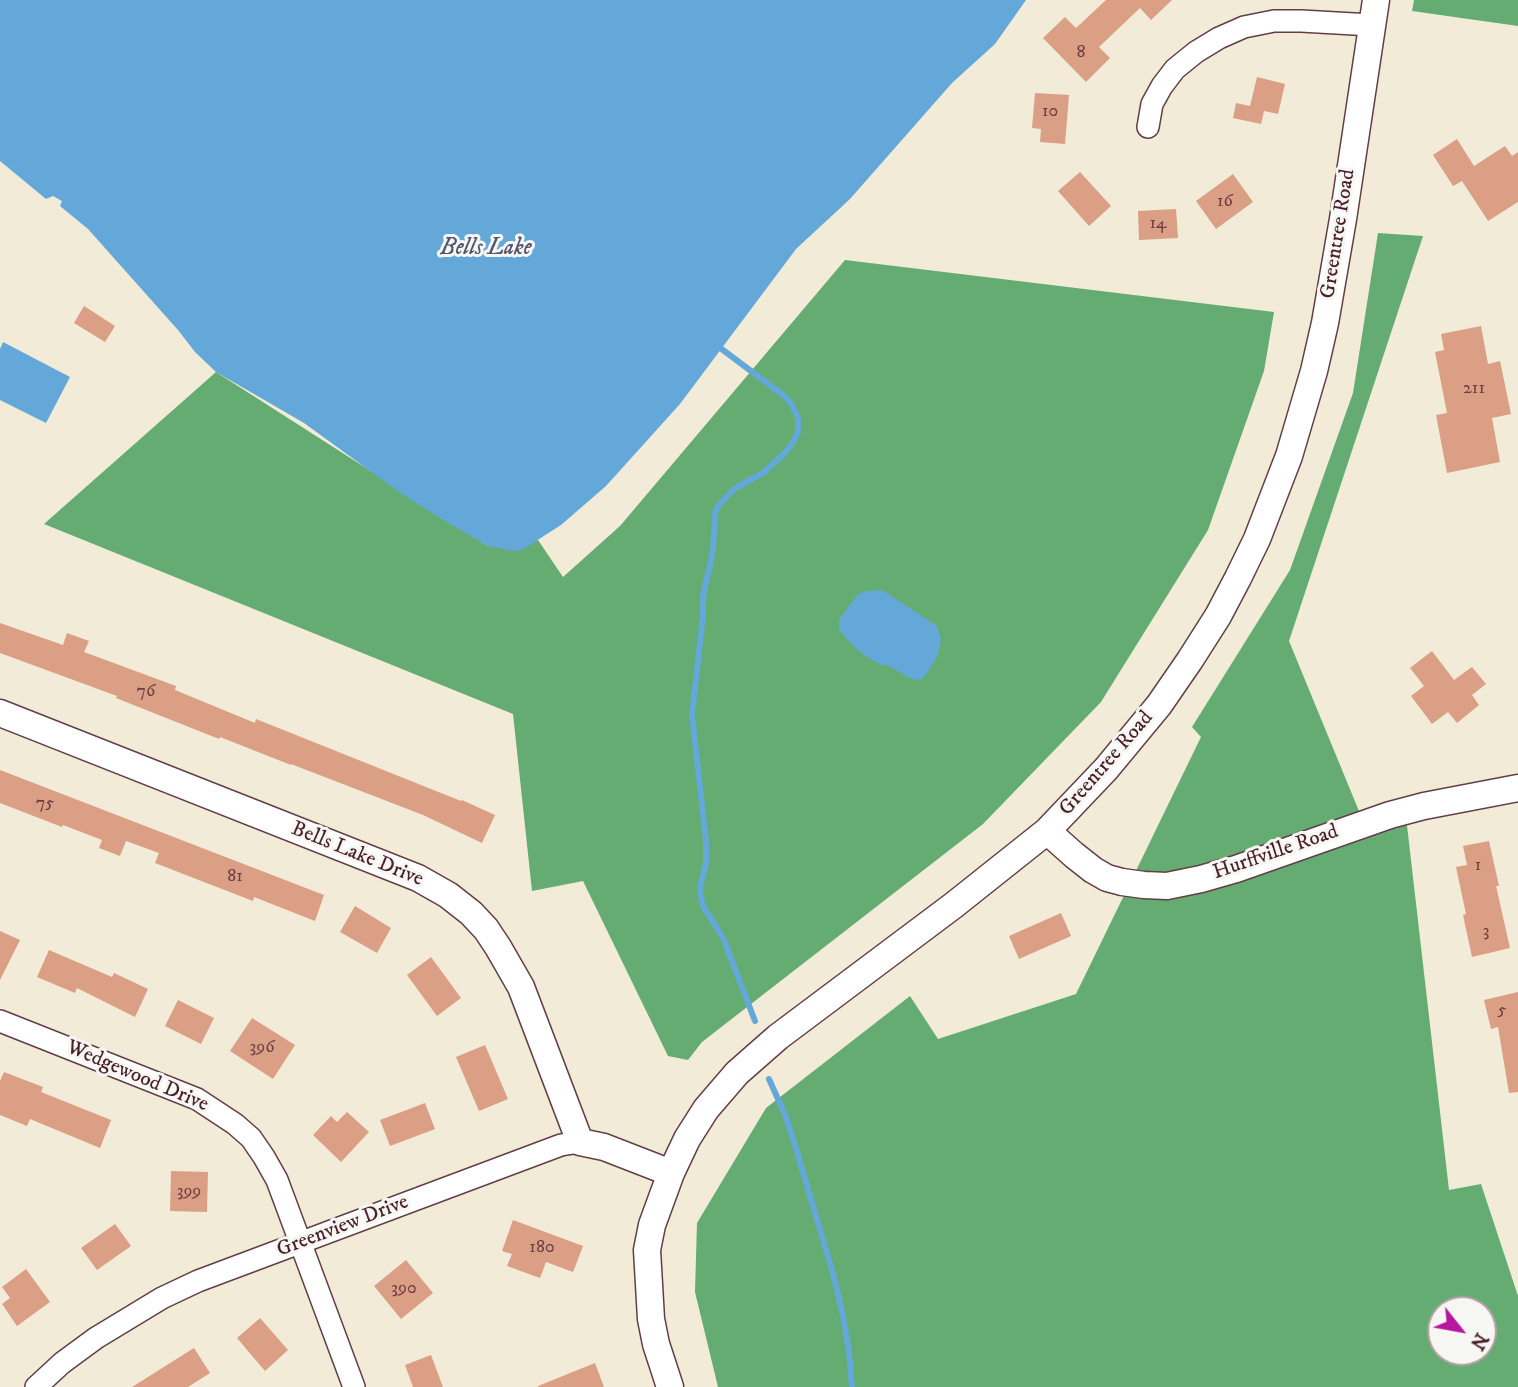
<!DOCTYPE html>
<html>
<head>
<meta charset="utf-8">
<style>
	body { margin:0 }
	#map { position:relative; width:1518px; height:1387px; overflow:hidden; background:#f1ebd8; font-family:"IM FELL DW Pica",serif }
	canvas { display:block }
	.north { position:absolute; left:1427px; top:1296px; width:70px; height:70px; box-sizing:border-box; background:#f6f6f2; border:2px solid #b1a0a2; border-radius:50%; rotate:121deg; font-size:19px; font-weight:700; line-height:28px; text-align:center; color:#4a1f2b }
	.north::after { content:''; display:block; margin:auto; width:24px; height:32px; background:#b5179e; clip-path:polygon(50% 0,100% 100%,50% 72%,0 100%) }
</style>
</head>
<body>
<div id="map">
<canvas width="1518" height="1387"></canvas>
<div class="north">N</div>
</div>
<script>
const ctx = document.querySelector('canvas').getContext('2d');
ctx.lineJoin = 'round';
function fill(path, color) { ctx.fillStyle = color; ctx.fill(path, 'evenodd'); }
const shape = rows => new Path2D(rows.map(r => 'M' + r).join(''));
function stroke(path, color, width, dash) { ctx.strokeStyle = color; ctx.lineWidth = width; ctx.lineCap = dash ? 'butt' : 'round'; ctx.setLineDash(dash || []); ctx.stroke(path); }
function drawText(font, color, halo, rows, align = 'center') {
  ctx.font = font + ' "IM FELL DW Pica",serif'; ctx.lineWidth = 6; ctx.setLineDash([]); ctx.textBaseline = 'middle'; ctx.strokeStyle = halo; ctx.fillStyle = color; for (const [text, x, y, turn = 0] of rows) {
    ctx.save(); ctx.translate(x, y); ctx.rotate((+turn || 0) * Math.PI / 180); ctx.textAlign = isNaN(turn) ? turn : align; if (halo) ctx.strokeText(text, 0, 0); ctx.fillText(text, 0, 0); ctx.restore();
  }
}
const forest = shape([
	[1414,0,1518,0,1518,26,1412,11],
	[1378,233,1423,236,1289,641,1361,816,1405,808,1449,1190,1481,1184,1518,1296,1518,1387,718,1387,695,1292,697,1223,766,1108,910,996,938,1039,1076,994,1201,737,1192,727,1290,570,1353,393],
	[1441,1310,1483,1310,1483,1352,1441,1352],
	[845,260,1274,312,1264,371,1208,530,1101,702,983,824,702,1042,688,1060,668,1056,583,881,532,891,513,714,44,524,216,372,488,546,538,540,563,577,620,526]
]);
const water = shape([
	[0,0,1026,0,995,44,952,83,850,199,796,249,680,404,606,486,561,525,522,550,513,551,488,546,438,517,399,492,304,423,216,372,195,352,178,330,88,229,60,206,62,201,53,196,46,199,0,161],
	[3,342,70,377,46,423,0,400,0,349],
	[882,590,937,626,941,640,937,657,927,673,921,680,911,679,889,666,879,664,866,656,855,648,839,630,839,620,858,594,866,591]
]);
const stream = shape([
	[715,344,783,395,791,403,798,418,798,431,795,439,785,453,763,473,734,489,718,506,715,514,713,551,703,596,703,616,692,715,706,841,706,864,700,887,701,897,703,906,723,938,755,1021],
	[769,1079,786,1117,794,1142,832,1270,843,1316,849,1352,852,1387]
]);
const building = shape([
	[1106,0,1172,0,1151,20,1140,8,1099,47,1110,58,1086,82,1043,38,1065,17,1076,28],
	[1257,77,1285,84,1278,114,1264,111,1261,124,1233,118,1236,103,1250,106],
	[1035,93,1069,95,1065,144,1040,142,1041,129,1032,128],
	[1457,139,1474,166,1505,146,1512,156,1518,152,1518,202,1488,221,1462,181,1453,186,1433,155],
	[1080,172,1111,206,1089,226,1058,191],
	[1233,174,1253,202,1216,229,1196,201],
	[1176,209,1178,238,1139,240,1138,211],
	[84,306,115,326,105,342,74,323],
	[1481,326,1488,364,1500,361,1511,414,1492,418,1500,462,1447,473,1436,415,1447,413,1435,352,1444,350,1441,334],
	[0,623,63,645,67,633,89,641,84,652,176,686,175,690,255,723,256,719,461,801,462,800,495,815,482,843,423,815,291,764,291,765,220,737,219,739,116,698,117,696,0,653],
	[1432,651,1454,680,1472,667,1486,684,1472,695,1479,705,1457,723,1448,712,1432,724,1411,696,1424,686,1410,668],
	[0,770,324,895,315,921,254,897,253,901,155,863,159,853,126,841,120,856,99,848,102,840,63,825,62,827,0,803],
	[1489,841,1499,886,1496,886,1510,948,1472,957,1463,915,1466,914,1456,867,1467,865,1463,846],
	[355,906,391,928,377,953,340,932],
	[1061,913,1071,936,1019,959,1009,936],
	[0,931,20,940,0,980],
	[49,950,112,977,114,973,148,989,135,1017,77,988,75,993,37,977],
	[431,957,461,998,437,1016,407,975],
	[1518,992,1518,1092,1509,1093,1498,1027,1491,1029,1484,1000],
	[178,1000,214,1018,201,1044,165,1026],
	[252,1018,295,1045,273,1079,230,1051],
	[485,1045,508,1099,479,1111,456,1057],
	[4,1072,43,1087,41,1092,111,1120,100,1148,30,1119,27,1126,0,1115,0,1081],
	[425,1103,435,1129,390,1146,380,1120],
	[347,1112,369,1132,341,1162,313,1135,331,1116,337,1122],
	[171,1171,208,1172,207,1212,170,1211],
	[513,1220,583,1246,573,1272,546,1262,540,1278,507,1266,512,1254,502,1251],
	[115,1224,131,1246,97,1270,81,1248],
	[406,1260,433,1293,401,1319,374,1286],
	[26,1269,50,1302,17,1326,2,1304,10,1298,2,1287],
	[260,1318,288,1350,265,1371,237,1338],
	[194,1348,210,1373,188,1387,132,1387],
	[431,1355,443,1387,413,1387,405,1365],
	[595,1363,604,1387,538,1387,538,1386]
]);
const minor = shape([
	[1148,127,1152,104,1162,86,1175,69,1196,52,1219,38,1244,27,1274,21,1301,21,1372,25],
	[0,1021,197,1099,235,1124,251,1138,264,1157,277,1180,354,1387],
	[36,1387,62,1363,96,1338,162,1298,198,1281,561,1145,580,1142]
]);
const tertiary = shape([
	[0,713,418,878,448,895,471,913,486,929,498,947,521,987,580,1142,604,1147,671,1173],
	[1047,831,1074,855,1093,870,1107,878,1122,882,1144,885,1167,886,1201,879,1236,869,1390,815,1424,806,1518,788],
	[670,1387,656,1344,651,1319,647,1250,652,1225,671,1173,687,1139,706,1109,737,1073,778,1037,954,905,1047,831,1106,769,1159,705,1190,660,1218,616,1238,578,1257,539,1289,456,1314,371,1325,323,1343,219,1376,0]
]);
const numberNames = [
	["8",1081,53],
	["10",1050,112],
	["16",1225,202],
	["14",1158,224],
	["211",1474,389],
	["76",146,692],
	["75",45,804],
	["1",1478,866],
	["81",235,877],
	["3",1486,932],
	["5",1502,1011],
	["396",262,1048],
	["399",189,1192],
	["180",542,1248],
	["390",404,1289]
];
const streetNames = [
	["Greentree Road",1339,234,-81],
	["Greentree Road",1107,764,-49],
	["Hurffville Road",1276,853,-19],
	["Bells Lake Drive",357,855,22],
	["Wedgewood Drive",137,1077,23],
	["Greenview Drive",343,1227,-21]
];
const waterNames = [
	["Bells Lake",486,249]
];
fill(forest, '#65ac73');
fill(water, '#64a8d9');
stroke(stream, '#64a8d9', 6);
fill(building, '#da9f85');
stroke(minor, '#633e45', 24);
stroke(tertiary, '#633e45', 29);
stroke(minor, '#fff', 21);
stroke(tertiary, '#fff', 26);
drawText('18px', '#6e3f42', null, numberNames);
drawText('21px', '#4a1f2b', '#f6f6f2', streetNames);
drawText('italic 23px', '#545671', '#f6f6f2', waterNames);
</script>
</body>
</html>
